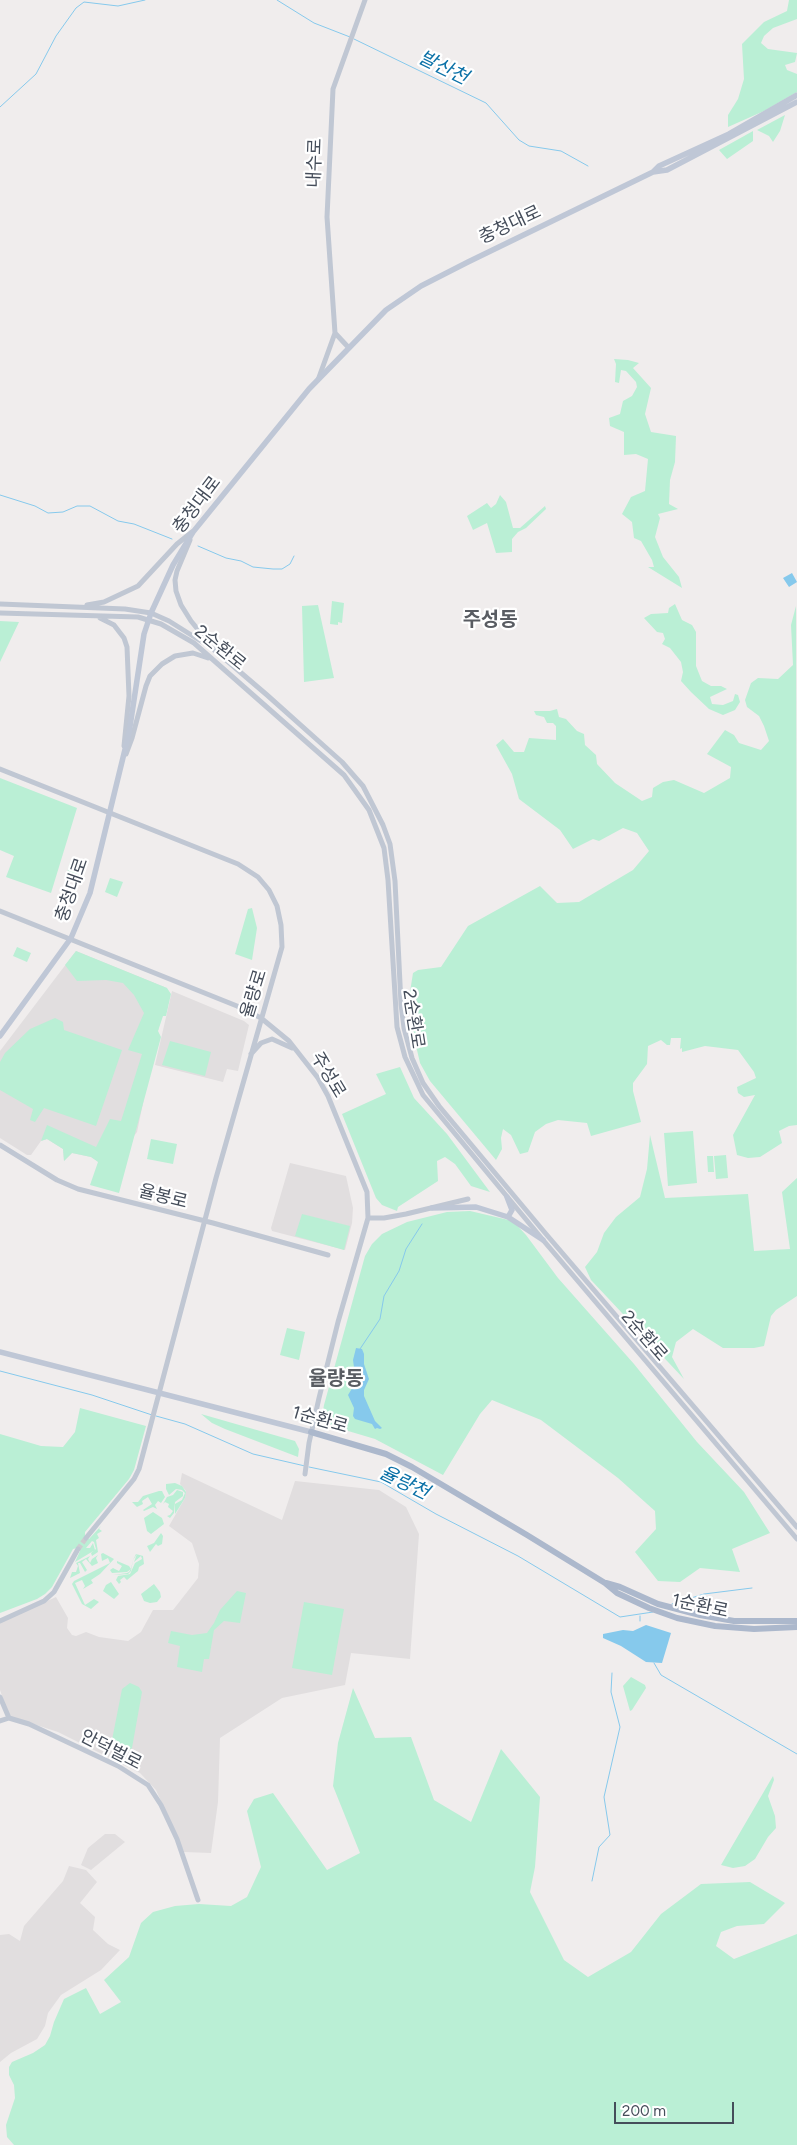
<!DOCTYPE html>
<html>
<head>
<meta charset="utf-8">
<style>
	body { margin:0 }
	#map { position:relative; width:797px; height:2145px; overflow:hidden; background:#f0eded; font-family:Figtree,sans-serif }
	canvas { display:block }
	.scale { position:absolute; left:614px; top:2102px; width:120px; height:22px; box-sizing:border-box; border:2px solid #454d5a; border-top:0; padding-left:6px; font-size:15px; line-height:18px; white-space:nowrap; color:#454d5a; -webkit-text-stroke:4px #fff; paint-order:stroke }
</style>
</head>
<body>
<div id="map">
<canvas width="797" height="2145"></canvas>
<div class="scale">200 m</div>
</div>
<script>
const ctx = document.querySelector('canvas').getContext('2d');
ctx.lineJoin = 'round';
function fill(path, color) { ctx.fillStyle = color; ctx.fill(path, 'evenodd'); }
const shape = rows => new Path2D(rows.map(r => 'M' + r).join(''));
function stroke(path, color, width, dash) { ctx.strokeStyle = color; ctx.lineWidth = width; ctx.lineCap = dash ? 'butt' : 'round'; ctx.setLineDash(dash || []); ctx.stroke(path); }
function drawText(font, color, halo, rows, align = 'center') {
  ctx.font = font + ' Figtree,"Noto Sans KR",sans-serif'; ctx.lineWidth = 4.5; ctx.setLineDash([]); ctx.textBaseline = 'middle'; ctx.strokeStyle = halo; ctx.fillStyle = color; for (const [text, x, y, turn = 0] of rows) {
    ctx.save(); ctx.translate(x, y); ctx.rotate((+turn || 0) * Math.PI / 180); ctx.textAlign = isNaN(turn) ? turn : align; if (halo) ctx.strokeText(text, 0, 0); ctx.fillText(text, 0, 0); ctx.restore();
  }
}
const education = shape([
	[76,951,167,988,137,1132,134,1136,99,1162,91,1157,72,1153,64,1161,63,1149,47,1139,41,1141,31,1155,27,1155,0,1138,0,1051],
	[172,991,244,1021,249,1025,238,1071,227,1069,223,1082,155,1065],
	[290,1163,346,1176,353,1208,352,1223,345,1250,272,1231,271,1228],
	[182,1473,282,1520,295,1481,379,1490,406,1507,419,1534,410,1659,351,1653,345,1685,282,1698,220,1738,218,1802,211,1853,184,1852,156,1790,140,1773,58,1732,9,1716,0,1690,0,1623,56,1597,68,1618,67,1628,72,1635,76,1636,86,1632,99,1637,128,1641,141,1632,153,1610,173,1610,198,1578,199,1564,192,1543,169,1526,185,1498,186,1491,180,1484],
	[105,1834,115,1834,125,1842,91,1870,81,1865,88,1848],
	[69,1866,86,1870,97,1882,80,1903,95,1917,93,1930,108,1944,120,1950,101,1970,61,1995,48,2013,45,2026,37,2039,11,2053,0,2062,0,2065,0,1935,9,1934,20,1941,24,1926,63,1881]
]);
const green = shape([
	[789,0,797,0,797,19,773,28,764,36,761,43,768,49,797,53,795,62,785,65,787,70,797,74,797,92,764,111,728,127,728,115,738,99,744,79,742,44,764,22,787,11],
	[785,115,780,131,773,142,769,136,757,130],
	[753,131,753,141,727,159,719,150],
	[614,359,628,360,639,363,633,368,651,388,645,414,651,432,676,436,675,462,670,480,669,504,678,509,658,514,660,518,655,537,663,557,679,577,682,588,648,567,654,567,652,560,641,541,634,538,632,522,622,514,631,497,645,491,648,459,636,454,624,455,624,432,610,426,609,418,620,414,623,401,632,396,637,387,636,382,626,371,621,370,619,383,615,382,616,364],
	[500,495,506,502,513,528,520,528,545,506,546,509,526,528,518,532,512,539,512,552,496,553,487,523,473,530,467,516,487,503,491,508,496,504],
	[332,601,344,603,342,623,338,622,338,625,330,624],
	[675,604,682,620,692,625,696,632,696,666,702,681,711,686,721,686,727,689,710,697,712,704,723,705,733,701,735,694,738,695,740,702,735,710,723,715,709,709,691,692,681,681,683,672,681,662,670,648,662,644,665,639,663,633,657,632,644,618,651,614,668,613,669,608],
	[318,605,334,678,304,682,302,606],
	[796,606,797,1125,789,1126,779,1131,782,1143,760,1157,748,1158,737,1155,733,1135,755,1095,744,1097,738,1093,737,1087,756,1078,754,1072,738,1050,705,1046,682,1052,682,1048,680,1049,681,1038,671,1038,670,1045,667,1045,661,1040,648,1046,647,1064,633,1083,633,1091,641,1122,591,1136,587,1123,558,1120,546,1124,535,1132,528,1152,520,1154,511,1135,503,1129,501,1138,502,1149,496,1160,430,1081,420,1063,411,1024,410,992,413,973,418,970,441,967,468,926,540,886,557,903,579,902,633,870,649,851,637,833,623,828,599,841,593,839,573,849,560,830,519,799,512,774,496,745,503,739,514,752,524,752,529,738,556,740,556,726,553,723,547,723,544,717,536,715,534,711,550,711,557,709,559,717,566,719,577,731,584,734,585,745,596,755,597,764,615,783,642,801,652,797,653,788,663,782,674,780,704,793,730,778,731,767,707,754,725,730,734,735,739,743,761,750,769,741,764,726,759,716,747,707,745,700,751,683,758,678,778,679,793,665,791,625],
	[0,621,19,622,0,662],
	[0,778,77,808,51,893,6,877,14,856,0,850],
	[70,863,82,866,77,883,65,879],
	[110,878,123,882,117,897,105,892],
	[252,908,257,928,252,960,235,954,248,909],
	[17,947,31,953,27,962,13,956],
	[76,951,167,988,171,994,166,1016,163,1016,158,1031,161,1037,119,1193,90,1185,98,1162,91,1157,72,1153,64,1161,63,1149,47,1139,41,1141,47,1125,96,1147,110,1119,121,1121,142,1054,128,1050,144,1013,134,995,123,983,106,980,77,981,65,965],
	[55,1018,63,1022,64,1030,122,1050,96,1126,44,1108,35,1122,30,1120,33,1109,0,1090,0,1062,5,1053,30,1029],
	[170,1041,211,1052,205,1076,162,1065],
	[400,1067,414,1098,447,1134,490,1192,471,1186,455,1164,445,1157,437,1161,438,1181,398,1207,397,1211,382,1205,376,1198,342,1114,386,1094,376,1074],
	[693,1131,697,1183,668,1186,664,1133],
	[650,1135,665,1198,748,1194,754,1251,790,1249,782,1192,797,1178,797,1296,776,1310,771,1316,764,1346,754,1348,723,1348,693,1329,676,1342,672,1357,684,1379,591,1280,585,1267,597,1252,604,1233,616,1217,640,1197,647,1169],
	[151,1139,177,1144,173,1164,147,1159],
	[726,1155,728,1178,716,1179,714,1156],
	[707,1156,713,1156,714,1172,708,1172],
	[470,1211,513,1221,526,1235,558,1278,634,1364,697,1442,744,1492,770,1533,732,1549,740,1572,700,1568,680,1582,658,1581,635,1552,656,1529,655,1511,618,1478,541,1420,492,1400,480,1414,443,1475,375,1439,328,1425,322,1416,324,1405,365,1256,372,1244,382,1234,407,1222,447,1212],
	[302,1214,350,1226,344,1250,295,1236],
	[287,1328,305,1332,299,1360,280,1355],
	[80,1408,146,1426,134,1470,129,1479,85,1532,85,1538,89,1539,101,1526,99,1529,102,1531,97,1534,99,1538,96,1540,98,1552,92,1556,91,1553,96,1549,94,1542,92,1541,86,1548,90,1548,93,1543,95,1550,75,1562,80,1551,77,1548,73,1549,52,1587,45,1594,37,1599,0,1613,0,1434,41,1446,63,1447,75,1432],
	[201,1414,295,1441,299,1449,298,1457,225,1429,212,1423],
	[175,1483,182,1486,186,1492,185,1498,175,1514,175,1504,182,1500,185,1493,182,1490,176,1489,169,1495,166,1489,166,1484],
	[177,1490,183,1492,183,1496,175,1502,174,1513,170,1518,167,1516,170,1515,173,1511,168,1507,169,1504,165,1502,163,1504,167,1497,173,1495],
	[159,1491,162,1491,165,1497,161,1503,158,1501,155,1505,157,1509,153,1507,144,1511,143,1510,152,1504,148,1497,142,1501,143,1504,137,1507,132,1502,138,1502,143,1496],
	[153,1512,162,1518,164,1524,151,1534,147,1531,144,1518],
	[161,1533,163,1536,162,1544,158,1546,156,1544,150,1552,147,1546,154,1543],
	[103,1553,114,1559,100,1574,91,1580,93,1583,83,1589,85,1586,82,1580,75,1583,85,1605,94,1599,99,1602,91,1609,82,1604,72,1584,74,1581,110,1563,108,1558,102,1561,101,1554],
	[136,1554,143,1556,144,1564,139,1567,138,1571,127,1580,124,1577,120,1580,121,1582,119,1584,116,1580,118,1576,130,1574,135,1563,142,1559,141,1556,134,1562,137,1554,133,1560,131,1571,128,1574,113,1575,127,1573,129,1572,131,1569,127,1572,112,1573,110,1570,113,1568,119,1571,122,1566,117,1563,117,1561,129,1566,131,1569,133,1560],
	[98,1555,96,1558,98,1563,92,1566,86,1559,82,1562,87,1570,85,1572,80,1563,78,1563,80,1573,70,1578,72,1572,76,1572,78,1566,76,1563,90,1556,88,1559,90,1563,92,1559],
	[111,1582,119,1594,114,1599,103,1591,106,1585],
	[154,1584,160,1592,161,1597,157,1602,150,1603,144,1601,141,1594],
	[237,1591,246,1593,240,1623,224,1621,214,1630,209,1659,204,1659,202,1672,177,1667,180,1646,168,1643,171,1631,192,1635,207,1633,214,1623,220,1610],
	[304,1602,344,1609,332,1675,292,1668],
	[631,1677,645,1685,646,1688,632,1710,630,1711,623,1686],
	[130,1683,139,1687,142,1692,132,1748,126,1753,116,1750,111,1745,122,1689],
	[353,1688,375,1738,411,1737,434,1800,471,1822,501,1749,540,1797,535,1867,530,1892,564,1960,588,1977,631,1952,661,1914,701,1884,750,1882,785,1903,764,1924,737,1926,721,1932,716,1946,734,1959,797,1934,797,2145,14,2145,7,2137,6,2125,15,2098,14,2085,9,2075,9,2067,12,2062,33,2053,45,2045,50,2036,54,2022,64,1999,86,1988,100,2014,121,2002,104,1980,129,1957,141,1923,153,1912,175,1906,199,1904,231,1906,247,1897,261,1867,247,1811,254,1799,273,1793,327,1870,360,1853,333,1786,338,1743],
	[773,1776,774,1780,768,1796,775,1816,776,1828,768,1837,755,1859,745,1866,733,1868,721,1865]
]);
const water = shape([
	[792,573,797,582,789,587,783,578],
	[356,1348,362,1349,364,1354,364,1364,369,1379,364,1390,364,1396,375,1421,382,1428,380,1429,377,1428,375,1429,372,1424,355,1419,353,1416,354,1408,348,1395,356,1382,353,1360],
	[646,1625,671,1633,662,1663,646,1662,621,1646,603,1638,603,1634,623,1630,633,1631]
]);
const stream = shape([
	[277,0,314,23,350,37],
	[354,39,486,103,519,140,529,146,561,151,588,166],
	[0,107,36,74,56,36,76,8,84,2,118,6,145,0],
	[0,495,35,506,48,513,63,512,77,506,90,506,118,521,134,524,172,539],
	[198,546,226,558,241,561,253,567,273,569,282,569,290,564,294,556],
	[360,1349,380,1319,384,1296,399,1271,406,1249,422,1224],
	[0,1371,92,1395,152,1415],
	[156,1416,185,1424,253,1454,305,1466],
	[309,1467,381,1482,436,1514,518,1556,620,1617,653,1612],
	[672,1604,704,1594,752,1588],
	[640,1616,640,1621],
	[654,1663,661,1675,797,1754],
	[592,1881,599,1847,610,1835,604,1797,620,1727,611,1692,612,1673]
]);
const tertiaryTunnel = shape([
	[78,1549,86,1538]
]);
const tertiary = shape([
	[335,333,349,348],
	[318,380,335,333,327,217,333,89,365,0],
	[190,540,177,571,175,580,176,591,181,605,191,621,209,643],
	[0,604,125,609,151,613,169,621,212,648,267,695,342,762,355,777,363,786,383,825,390,844,395,881,401,1004,404,1028,412,1058,423,1083,439,1106,546,1234,797,1527],
	[87,605,104,602,138,586,177,544,192,532],
	[0,613,138,617,161,624,194,643,344,775,369,810,384,848,388,880,397,1027,405,1057,423,1095,543,1240,797,1539],
	[100,618,114,625,124,638,127,647,129,696,124,746],
	[126,754,132,738,146,686,150,676,162,664,175,656,193,653,208,658],
	[0,769,238,864,258,877,269,890,277,906,281,925,282,947,216,1178,139,1469,134,1479,86,1538],
	[0,911,237,1006,261,1018,289,1041,318,1078,328,1096,367,1192,368,1218,338,1322,319,1398,309,1443,305,1474],
	[251,1054,261,1043,272,1039,292,1048],
	[0,1145,57,1180,78,1189,213,1223,328,1255],
	[368,1218,384,1218,406,1214,468,1199],
	[0,1621,44,1601,54,1592,78,1549],
	[0,1697,9,1718],
	[0,1721,9,1718,29,1724,118,1766,148,1785,161,1805,177,1839,198,1900]
]);
const secondary = shape([
	[653,172,667,170,797,102],
	[0,1036,71,938,90,893,129,733,144,634,151,613,173,565,193,532,309,389,386,310,421,286,468,262,653,172,659,166,729,134,797,95],
	[507,1197,512,1210,508,1217],
	[432,1208,476,1207,508,1217,543,1240],
	[0,1352,311,1432]
]);
const primary = shape([
	[311,1432,386,1454,412,1467,527,1535,605,1583,617,1593,649,1608,677,1618,715,1626,754,1629,797,1627],
	[606,1583,620,1587,658,1604,700,1615,734,1621,797,1621]
]);
const streetNames = [
	["내수로",315,163,-88],
	["충청대로",510,225,-25],
	["충청대로",197,505,-53],
	["2순환로",220,648,39],
	["충청대로",72,890,-71],
	["율량로",254,994,-73],
	["2순환로",413,1019,81],
	["주성로",328,1075,59],
	["율봉로",163,1197,14],
	["2순환로",644,1336,49],
	["1순환로",320,1420,16],
	["1순환로",700,1606,12],
	["안덕벌로",111,1750,27]
];
const waterNames = [
	["발산천",443,68,26],
	["율량천",404,1483,26]
];
const quarterNames = [
	["주성동",490,620],
	["율량동",336,1379]
];
fill(education, '#e1dedf');
fill(green, '#baefd5');
fill(water, '#86c9ec');
stroke(stream, '#86c9ec', 1);
stroke(tertiaryTunnel, '#cecdd0', 5, [5, 2.5]);
stroke(tertiary, '#c0c7d3', 5);
stroke(secondary, '#bfc7d6', 5.5);
stroke(primary, '#acb8cc', 6);
drawText('18px', '#454d5a', '#fff', streetNames);
drawText('italic 19px', '#0b71a7', '#fff', waterNames);
drawText('bold 20px', '#595c62', '#fff', quarterNames);
</script>
</body>
</html>
